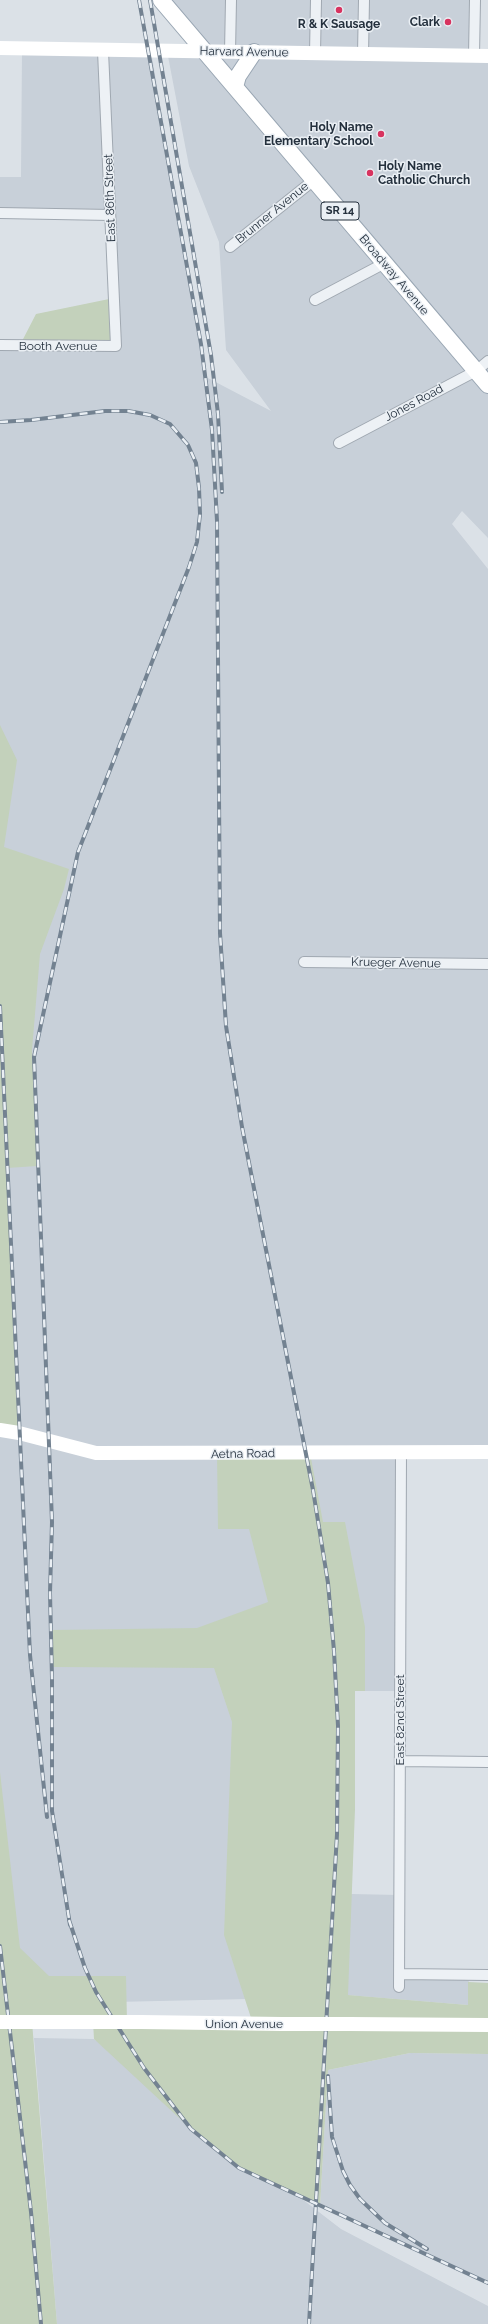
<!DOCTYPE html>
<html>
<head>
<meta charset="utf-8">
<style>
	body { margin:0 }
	canvas { display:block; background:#dbe1e7 }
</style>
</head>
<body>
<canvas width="488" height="2324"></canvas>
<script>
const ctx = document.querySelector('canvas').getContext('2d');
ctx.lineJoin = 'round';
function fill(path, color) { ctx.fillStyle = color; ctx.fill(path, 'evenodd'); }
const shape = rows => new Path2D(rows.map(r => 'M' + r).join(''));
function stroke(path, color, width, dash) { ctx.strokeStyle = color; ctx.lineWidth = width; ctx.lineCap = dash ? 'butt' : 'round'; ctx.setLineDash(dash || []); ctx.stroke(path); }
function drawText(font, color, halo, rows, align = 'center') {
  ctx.font = font + ' Raleway,sans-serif'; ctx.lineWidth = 3; ctx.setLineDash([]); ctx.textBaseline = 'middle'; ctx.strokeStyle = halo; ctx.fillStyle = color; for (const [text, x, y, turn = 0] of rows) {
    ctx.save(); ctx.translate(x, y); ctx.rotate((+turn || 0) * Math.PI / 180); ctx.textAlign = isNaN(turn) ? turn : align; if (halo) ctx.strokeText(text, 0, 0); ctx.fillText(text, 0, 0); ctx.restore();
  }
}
const built = shape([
	[161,0,475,0,474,56,488,56,488,538,462,511,452,524,488,569,488,1452,402,1452,400,1691,355,1691,355,1809,293,1998,25,2004,0,1965,0,345,116,346,110,215,0,213,0,177,21,177,22,49,151,51,206,377,271,411,226,350,219,242,189,166,167,51,204,51],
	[351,1894,399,1895,399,1974,469,1975,468,2005,347,1995],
	[34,2038,94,2039,341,2229,488,2306,488,2324,57,2324],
	[410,2053,488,2054,488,2283,320,2206,328,2070]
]);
const green = shape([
	[114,298,116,346,20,345,36,314],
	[0,725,17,760,4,847,69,869,64,889,40,954,32,1050,37,1166,7,1168,19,1433,0,1430],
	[310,1453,323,1522,345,1522,365,1627,365,1691,355,1691,355,1809,348,1995,468,2005,468,1982,488,1983,488,2054,410,2053,328,2070,320,2206,239,2168,191,2129,94,2039,93,2022,32,2022,57,2324,0,2324,0,1772,20,1948,49,1976,126,1976,127,2022,253,2024,224,1935,232,1722,214,1668,52,1667,51,1630,197,1628,268,1602,249,1529,218,1529,217,1454]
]);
const street = shape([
	[230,52,231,0],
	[315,53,316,0],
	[363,54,364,0],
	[474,56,475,0],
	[0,213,110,215],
	[230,247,314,180],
	[315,300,383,264],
	[0,345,116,346,103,51],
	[339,443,476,371,488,361],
	[304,962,488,964],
	[400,1761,488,1762],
	[399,1974,488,1975],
	[399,1987,401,1452]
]);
const secondary = shape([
	[0,48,488,56],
	[0,1430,19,1433,96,1453,488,1452],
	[17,2022,103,2022],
	[141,2022,282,2024],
	[349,2024,488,2025]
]);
const primary = shape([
	[161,0,488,385],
	[235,87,238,76,254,52]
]);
const rail = shape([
	[139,0,201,344,212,430,217,521,220,933,226,1026,242,1127,313,1490,328,1583,334,1651,338,1726,337,1834,309,2324],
	[150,0,211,355,218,414,222,492],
	[0,422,31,420,105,411,128,411,150,415,170,424,188,445,196,463,199,488,200,514,197,542,189,567,78,852,34,1057,52,1522,50,1593,52,1678,52,1811,70,1925],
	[0,1006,30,1655,47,1817],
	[69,1920,85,1968,96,1992,144,2068,191,2129,239,2168,488,2283],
	[0,1946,31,2212,41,2324],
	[328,2076,332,2137,343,2171,350,2185,360,2199,385,2223,427,2249]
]);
const secondaryBridge = shape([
	[0,2022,17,2022],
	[103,2022,141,2022],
	[282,2024,349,2024]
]);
const markers = [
	[339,10,4,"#d8335f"],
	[448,22,4,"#d8335f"],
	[381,134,4,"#d8335f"],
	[370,173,4,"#d8335f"]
];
const shields = [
	[340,211,38]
];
const shieldNames = [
	["SR 14",340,211]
];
const poiNames = [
	["Clark",440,22],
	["R & K Sausage",339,24,"center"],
	["Holy Name",373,127],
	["Elementary School",373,141],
	["Holy Name",378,166,"left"],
	["Catholic Church",378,180,"left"]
];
const streetNames = [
	["Harvard Avenue",244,52,1],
	["East 86th Street",110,198,-92],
	["Brunner Avenue",272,213,-39],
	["Broadway Avenue",394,275,50],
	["Booth Avenue",58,346],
	["Jones Road",414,403,-28],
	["Krueger Avenue",396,963,1],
	["Aetna Road",243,1454,-1],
	["East 82nd Street",400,1720,-90],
	["Union Avenue",244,2024]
];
fill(built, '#c8d0d9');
fill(green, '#c3d1bb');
stroke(street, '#a0a8b1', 12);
stroke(primary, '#99a6b3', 18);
stroke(street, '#edf1f5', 10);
stroke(secondary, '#fff', 14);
stroke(primary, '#fff', 16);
stroke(rail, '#738291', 4);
stroke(rail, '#eaeff4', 2.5, [8]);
stroke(secondaryBridge, '#fff', 14);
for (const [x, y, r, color] of markers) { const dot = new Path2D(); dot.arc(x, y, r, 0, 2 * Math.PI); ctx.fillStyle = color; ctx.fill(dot); stroke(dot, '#eaeff4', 1.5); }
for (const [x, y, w] of shields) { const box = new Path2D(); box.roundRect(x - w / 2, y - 9, w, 18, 3); ctx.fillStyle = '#eaeff4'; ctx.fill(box); stroke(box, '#24303d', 1); }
drawText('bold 11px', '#24303d', null, shieldNames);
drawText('bold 12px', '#24303d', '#eaeff4', poiNames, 'right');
drawText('12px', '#24303d', '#eaeff4', streetNames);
</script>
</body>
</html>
